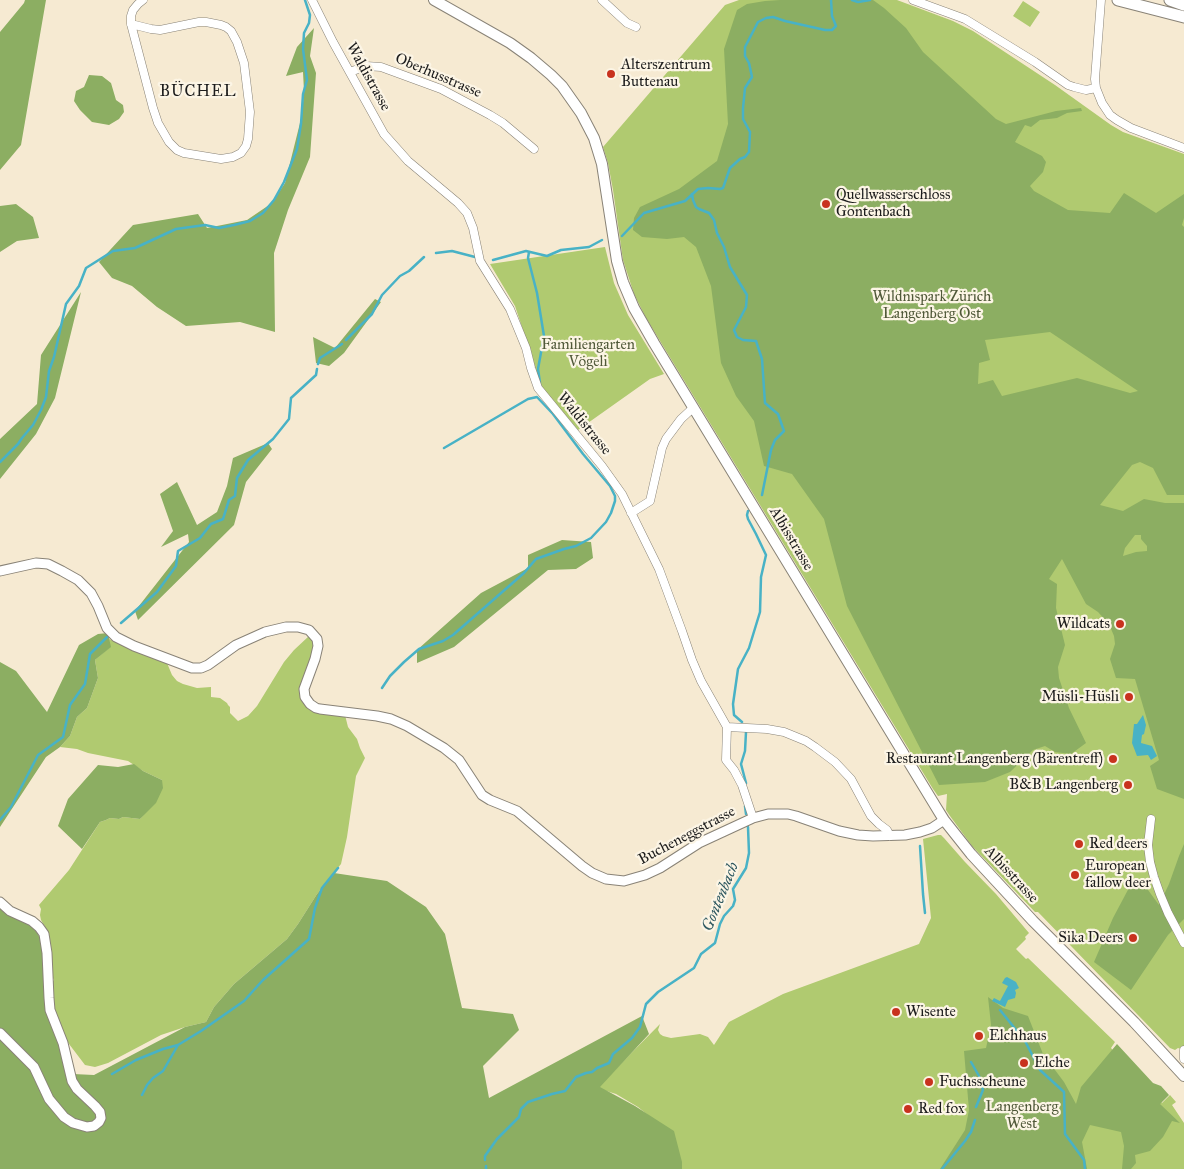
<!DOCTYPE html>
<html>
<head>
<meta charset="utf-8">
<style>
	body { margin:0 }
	canvas { display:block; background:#f6ead2 }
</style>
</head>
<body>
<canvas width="1184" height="1169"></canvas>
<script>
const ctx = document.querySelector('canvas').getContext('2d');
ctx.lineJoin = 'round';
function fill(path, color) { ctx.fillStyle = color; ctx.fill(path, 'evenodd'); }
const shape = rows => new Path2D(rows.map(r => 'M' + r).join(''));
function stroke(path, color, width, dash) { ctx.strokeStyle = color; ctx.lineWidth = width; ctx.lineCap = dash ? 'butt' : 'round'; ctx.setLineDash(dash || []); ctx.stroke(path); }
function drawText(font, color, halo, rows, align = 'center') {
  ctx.font = font + ' "IM FELL Great Primer",serif'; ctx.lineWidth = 4.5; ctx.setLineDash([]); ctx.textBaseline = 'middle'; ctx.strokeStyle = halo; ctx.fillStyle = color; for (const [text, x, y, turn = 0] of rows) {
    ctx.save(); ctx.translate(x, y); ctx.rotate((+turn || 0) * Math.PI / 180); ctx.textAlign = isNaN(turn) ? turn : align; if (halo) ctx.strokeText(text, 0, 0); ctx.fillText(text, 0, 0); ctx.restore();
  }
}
const green = shape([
	[739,0,897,0,953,21,973,31,1055,85,1111,125,1123,132,1184,154,1184,1050,1178,1048,1175,1050,1170,1048,1038,912,1035,912,972,846,950,816,946,810,947,794,938,796,933,789,660,341,645,316,634,294,623,260,613,190,608,163,603,147,725,5],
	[1023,1,1040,12,1030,27,1013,16],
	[605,247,614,283,628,315,664,374,650,379,578,430,540,385,529,348,515,306,490,264],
	[309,636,314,642,314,648,312,656,299,689,301,698,304,704,312,710,345,715,348,727,357,739,360,748,365,758,356,776,347,837,341,864,317,894,298,924,287,939,234,984,214,1007,206,1022,185,1027,161,1035,108,1063,95,1067,85,1065,66,1040,53,1006,52,982,54,980,52,976,50,946,47,930,41,920,40,915,41,909,39,905,69,870,100,822,106,820,110,818,119,819,123,817,140,819,146,812,162,780,143,771,128,761,88,753,77,749,60,747,70,736,77,717,87,708,98,678,95,660,110,647,109,639,131,649,167,663,172,675,177,681,183,684,197,688,211,687,211,697,220,698,227,703,228,705,230,707,230,713,238,721,248,716,257,706,284,662,294,650],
	[938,835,941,835,944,838,965,862,996,894,1029,933,1025,937,1026,939,1016,949,1026,959,1028,958,1115,1042,1111,1048,1162,1103,1170,1095,1176,1102,1172,1105,1184,1123,1184,1169,638,1169,664,1128,638,1107,616,1094,597,1088,660,1024,658,1030,660,1034,663,1036,671,1038,700,1034,708,1037,714,1045,729,1022,783,994,919,944,931,918,923,839]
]);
const forest = shape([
	[25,0,46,0,21,145,0,170,0,32,24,3],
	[780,0,873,0,884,8,906,28,923,52,996,119,1006,124,1056,111,1081,108,1082,111,1067,113,1057,118,1040,120,1031,127,1025,125,1015,142,1042,156,1046,162,1043,172,1030,186,1034,191,1068,210,1110,213,1124,193,1156,213,1184,194,1184,218,1182,225,1184,227,1184,495,1167,495,1153,468,1140,462,1132,465,1100,505,1123,511,1144,499,1165,503,1184,503,1184,799,1157,789,1150,766,1159,760,1135,679,1116,678,1110,659,1115,644,1114,636,1109,624,1098,612,1086,604,1062,559,1049,579,1057,584,1056,608,1065,645,1058,667,1059,678,1069,708,1086,743,1071,754,1055,752,1045,746,1033,750,1010,772,985,782,939,785,847,606,824,519,792,474,764,466,754,421,736,396,721,363,711,286,696,247,684,237,667,239,642,237,633,230,634,218,640,207,679,189,717,161,728,124,724,49,737,10,747,4,765,1],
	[1050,332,1138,391,1130,393,1077,378,1002,396,993,380,978,384,979,363,990,360,985,340],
	[1135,535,1141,535,1141,539,1147,546,1147,551,1136,552,1123,556,1125,548],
	[314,28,310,56,316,73,310,157,288,210,274,253,275,332,240,322,186,326,157,307,132,286,112,278,99,262,133,225,198,214,207,228,247,220,272,203,285,183,302,115,304,91,303,72,286,76,297,47],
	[89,75,102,76,111,83,116,100,123,105,124,112,119,119,109,125,92,122,80,110,74,101,76,91,84,87],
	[16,204,33,217,39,238,17,241,0,252,0,206],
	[81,292,55,398,36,434,0,479,0,439,37,404,41,355],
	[375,299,381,302,344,353,329,366,316,363,313,337,335,348],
	[268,443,272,449,246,482,234,525,138,620,135,611,189,542,188,534,161,547,173,531,160,494,177,482,197,525,217,512,227,486,233,458],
	[562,540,591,542,593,558,576,569,548,570,454,647,417,663,417,650,481,593,528,568,528,555],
	[108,633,111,647,95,660,98,678,87,708,77,717,70,736,60,747,46,757,0,827,0,662,16,671,47,712,79,645,98,634],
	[134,764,143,771,162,780,163,788,156,803,140,819,123,817,119,819,110,818,106,820,100,822,82,849,58,826,68,799,98,765,118,767],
	[1184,844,1184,919,1168,935,1131,990,1094,962,1113,918,1130,886,1140,879,1159,905,1169,884,1179,856],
	[334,873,387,881,426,907,445,934,462,1008,513,1014,519,1030,483,1066,489,1098,642,1016,649,1034,600,1087,635,1106,674,1131,682,1162,682,1169,0,1169,0,908,30,925,36,931,40,938,43,945,46,1005,73,1074,94,1075,185,1027,206,1022,214,1007,234,984,287,939,298,924,317,894],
	[988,997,1003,1008,1028,1016,1043,1054,1064,1082,1076,1104,1081,1087,1117,1044,1153,1083,1161,1086,1169,1095,1160,1104,1180,1123,1172,1121,1163,1137,1150,1151,1135,1155,1136,1163,1131,1169,1122,1169,1124,1146,1121,1132,1090,1125,1082,1142,1087,1169,940,1169,965,1130,969,1110,964,1051,986,1048,991,1025]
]);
const water = shape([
	[1143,715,1146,725,1144,734,1142,735,1141,743,1152,746,1157,756,1151,760,1148,755,1137,756,1132,743,1134,724,1137,724],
	[1007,977,1016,982,1019,988,1015,990,1016,993,1015,998,1008,1000,1005,1007,992,1001,994,998,1000,1001,1008,986,1002,983,1005,978]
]);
const stream = shape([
	[852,0,858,2,870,0],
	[692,194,693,200,696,207,699,209,709,213,714,220,717,233,724,247,730,267,747,295,746,307,734,330,737,337,743,340,756,341,762,359,765,403,778,414,784,431,775,440,771,450,762,495],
	[622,236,644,213,685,201,698,189,708,188,720,189,723,188,730,168,740,159,745,157,749,152,750,132,743,119,743,108,745,88,752,77,749,63,745,56,745,47,758,22,766,18,773,17,785,21,825,30,832,30,836,26,832,16,831,0],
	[529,252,528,258,537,293,544,336,538,369,540,383],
	[436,253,452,251,475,257],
	[493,260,526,251,547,256,561,250,589,247,602,240],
	[346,340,372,314,382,295,400,276,409,271,424,257],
	[318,364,320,358,342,344],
	[0,462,18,444,22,438,33,425,41,410,46,397,49,371,54,357,66,304,79,286,86,268,113,251,135,248,176,229,205,225,219,228,234,225,250,221,263,213,274,200,284,182,297,149,301,124,303,94,307,80,303,49,304,33,309,23,310,15,305,0],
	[121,623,157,592,176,566,178,551,200,538,211,524,223,519,229,500,235,496,237,478,248,460,273,439,289,419,291,398,316,375,317,369],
	[382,688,390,676,404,662,419,649,443,641,453,635,524,573,536,559,564,549,576,546,591,538,606,522,611,513,615,501,615,496,610,486,583,454,553,414,537,397,528,399,444,448],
	[742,722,734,715,733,704,738,669,749,648,760,612,761,577,766,555,756,534,748,519,747,515,748,511],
	[746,732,745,751,741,764,746,783],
	[745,806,746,814],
	[0,820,11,807,38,755,63,737,70,705,85,684,90,654,107,637],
	[920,846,923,894,925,913],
	[1000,1010,1025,1041,1040,1070,1064,1092,1065,1134,1084,1160,1085,1169],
	[971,1062,979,1076,983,1090,976,1107],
	[112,1074,136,1060,163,1049,178,1045,201,1031,244,1001,263,980,309,939,315,908,322,888,338,868],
	[142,1095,147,1085,153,1078,163,1071,178,1045],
	[485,1160,485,1156,497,1139,519,1117,521,1109,528,1102,552,1094,565,1091,576,1077,586,1073,592,1072,597,1068,609,1063,613,1054,632,1038,640,1027,646,1004,658,992,694,968,701,954,715,943,720,924,724,916,733,906,735,900,733,889,746,868,749,853,748,827],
	[486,1166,486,1169],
	[942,1169,965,1141,971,1132,975,1120]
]);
const minor = shape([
	[312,0,333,42,384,134,408,161,458,203,467,213,473,228,480,261,510,309,526,348,531,368,538,388,602,466,622,494,659,569,682,631,692,660,701,681,727,727,726,760,734,770,742,785,753,818],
	[602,0,627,23,636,27],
	[913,0,965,19,1035,62,1068,85,1074,87,1086,90,1096,88],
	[1101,0,1095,79,1096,88,1102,103,1110,115,1117,120,1131,128,1184,148],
	[131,24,151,29,160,30,199,22,206,22,221,25,226,27,231,31,237,42,244,63,250,112,248,139,246,146,241,153,233,157,221,159,184,153,177,150,169,142,158,123,153,108,131,24,131,16,133,10,138,4,143,0],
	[350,72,366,66,381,67,441,89,490,115,503,123,534,149],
	[631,513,650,501,662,448,666,439,681,419,693,408],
	[727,727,767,729,784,732,806,741,815,747,835,762,851,779,871,816,879,824,887,830,890,836],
	[1151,819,1148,845,1150,862,1154,877,1160,894,1168,913,1184,943],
	[1184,1050,1184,1059]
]);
const tertiary = shape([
	[0,571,36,563,48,564,62,571,78,580,91,593,98,606,107,628,116,637,134,646,192,668,201,668,208,665,236,645,265,632,286,627,298,627,309,630,317,639,318,646,315,659,304,689,305,697,310,704,316,708,320,709,377,716,391,719,407,726,444,748,459,760,482,795,490,800,517,811,582,866,592,873,606,879,624,881,645,875,660,868,699,843,753,818,768,814,788,814,796,816,839,831,858,835,873,836,905,835,920,832,932,828,944,820],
	[0,902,10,911,32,921,39,927,44,934,47,953,49,998,50,1010,63,1043,72,1081,77,1089,95,1106,100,1112,101,1118,99,1122,94,1126,87,1127,73,1123,64,1117,49,1099,34,1067,0,1033]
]);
const secondary = shape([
	[434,0,510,43,531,58,551,75,562,86,581,113,594,138,602,164,617,261,623,282,634,308,654,343,936,807,944,820,971,854,1033,921,1134,1022,1184,1076]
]);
const primary = shape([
	[1118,0,1184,17],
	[1170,0,1184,5]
]);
const markers = [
	[611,74,5,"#c8321e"],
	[826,204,5,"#c8321e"],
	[1120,624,5,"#c8321e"],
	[1129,697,5,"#c8321e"],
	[1113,759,5,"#c8321e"],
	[1128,785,5,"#c8321e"],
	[1079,844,5,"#c8321e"],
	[1075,875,5,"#c8321e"],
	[1133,938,5,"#c8321e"],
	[896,1012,5,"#c8321e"],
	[979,1036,5,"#c8321e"],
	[1024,1063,5,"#c8321e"],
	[929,1082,5,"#c8321e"],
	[908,1109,5,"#c8321e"]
];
const poiNames = [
	["Alterszentrum",621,65],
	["Buttenau",621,82],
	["Quellwasserschloss",836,195],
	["Gontenbach",836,212],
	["Wildcats",1110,624,"right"],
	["Müsli-Hüsli",1119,697,"right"],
	["Restaurant Langenberg (Bärentreff)",1103,759,"right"],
	["B&B Langenberg",1118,785,"right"],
	["Red deers",1089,844],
	["European",1085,866],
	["fallow deer",1085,883],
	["Sika Deers",1123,938,"right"],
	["Wisente",906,1012],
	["Elchhaus",989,1036],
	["Elche",1034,1063],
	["Fuchsscheune",939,1082],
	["Red fox",918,1109]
];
const streetNames = [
	["Oberhusstrasse",438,76,23],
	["Waldistrasse",368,77,61],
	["Waldistrasse",584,424,51],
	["Albisstrasse",791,539,59],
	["Bucheneggstrasse",687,836,-28],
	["Albisstrasse",1011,875,47]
];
const parkNames = [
	["Wildnispark Zürich",932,297],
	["Langenberg Ost",932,314],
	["Familiengarten",588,345],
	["Vögeli",588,362],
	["Langenberg",1022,1107],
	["West",1022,1124]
];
const neighbourhoodNames = [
	["BÜCHEL",198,92]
];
const waterNames = [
	["Gontenbach",721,897,-68]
];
fill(green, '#b0ca70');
fill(forest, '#8cae62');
fill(water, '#48b2c6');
stroke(stream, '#48b2c6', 2.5);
stroke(minor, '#898377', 9);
stroke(tertiary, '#898377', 11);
stroke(secondary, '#898377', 12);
stroke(primary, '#898377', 13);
stroke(minor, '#fff', 8);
stroke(tertiary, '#fff', 9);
stroke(secondary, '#fff', 10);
stroke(primary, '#fff', 11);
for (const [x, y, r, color] of markers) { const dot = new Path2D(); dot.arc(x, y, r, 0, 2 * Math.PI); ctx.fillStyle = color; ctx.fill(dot); stroke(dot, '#fcf5e5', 2); }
drawText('15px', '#1c1c1c', '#fcf5e5', poiNames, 'left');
drawText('15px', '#1c1c1c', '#fcf5e5', streetNames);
drawText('15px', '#505939', '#fcf5e5', parkNames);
ctx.letterSpacing = '1px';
drawText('16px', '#1c1c1c', '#fcf5e5', neighbourhoodNames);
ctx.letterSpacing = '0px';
drawText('italic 16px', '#2e5860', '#fcf5e5', waterNames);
</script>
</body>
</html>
